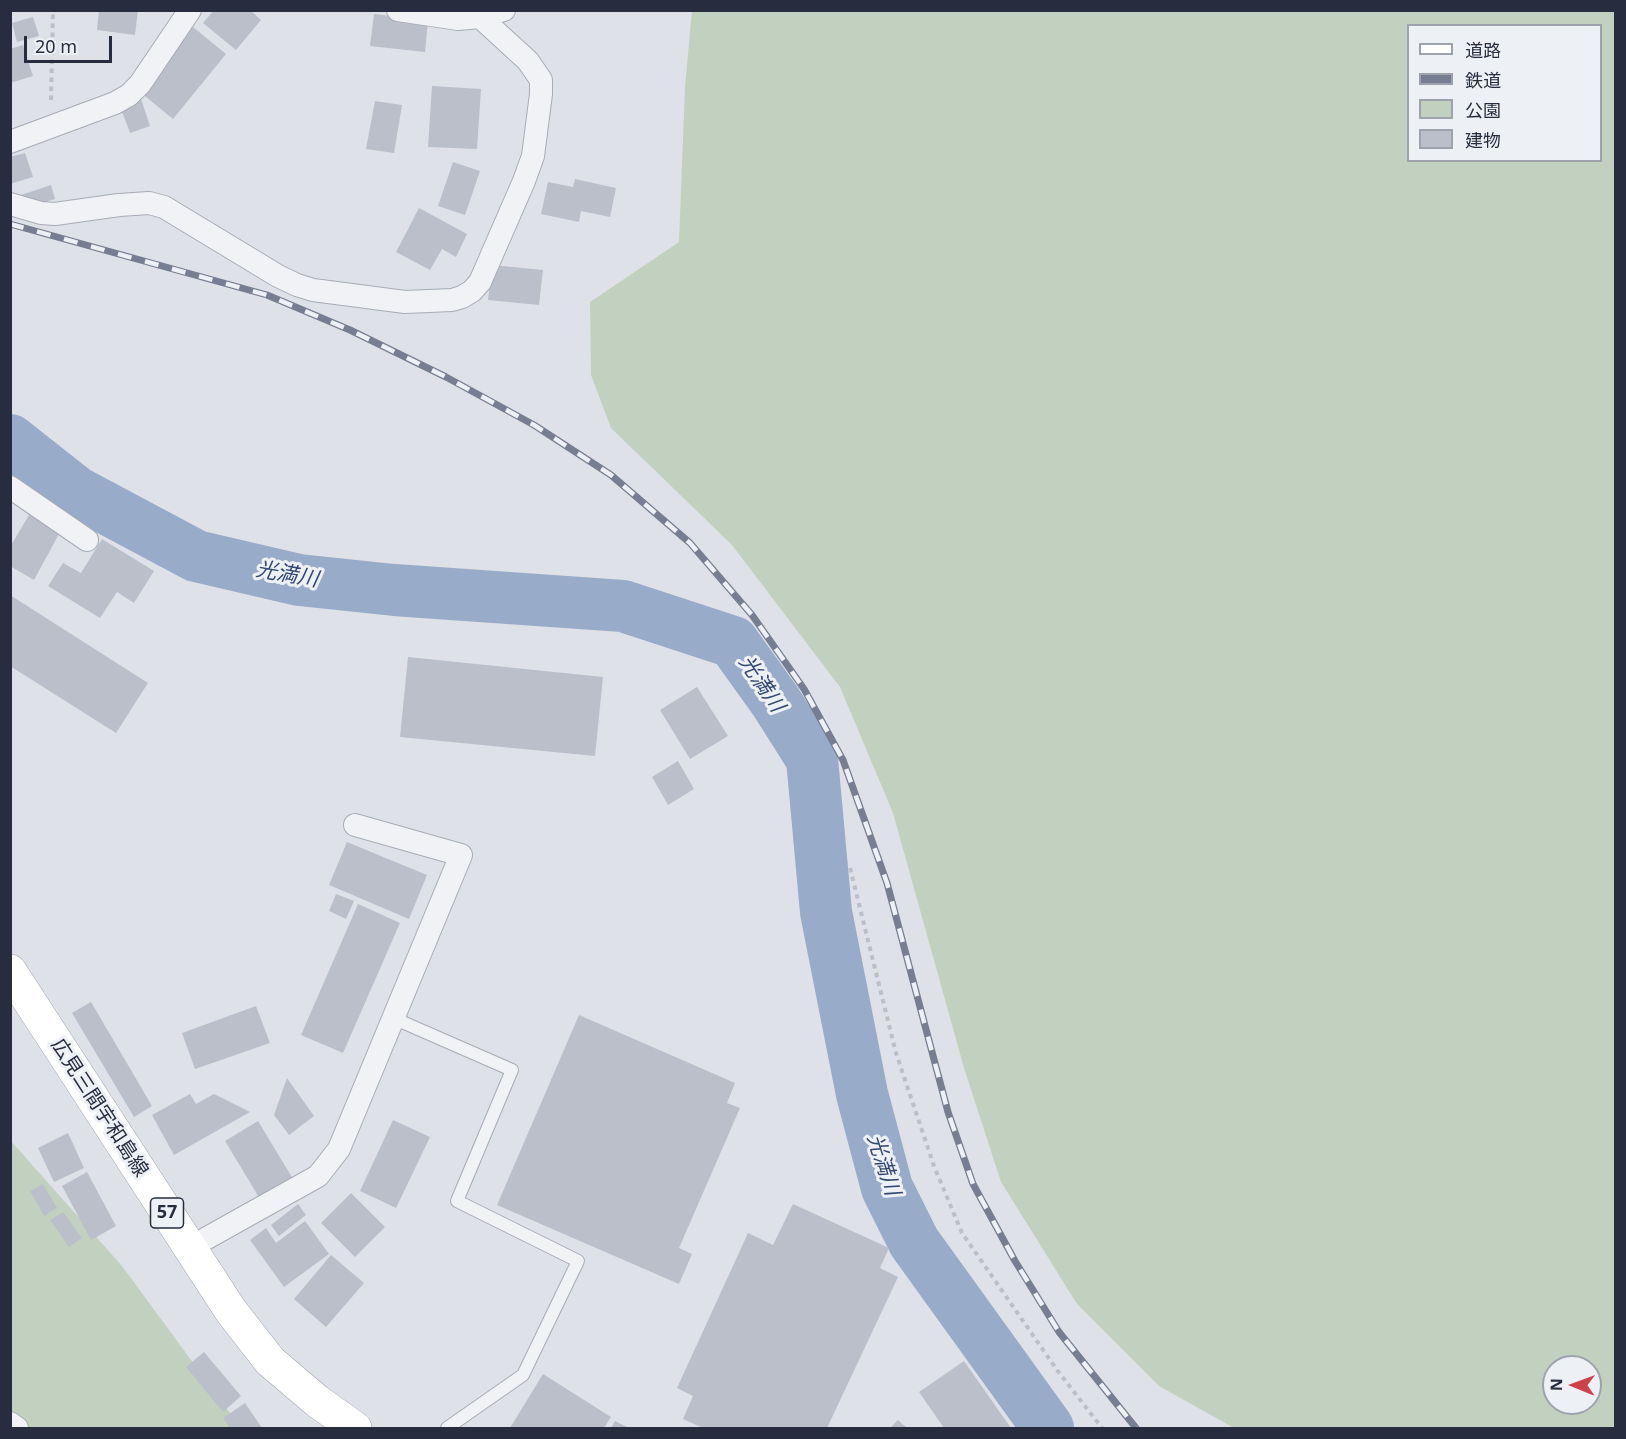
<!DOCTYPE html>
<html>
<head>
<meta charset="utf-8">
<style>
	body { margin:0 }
	#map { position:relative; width:1626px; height:1439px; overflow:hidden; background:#dee1e8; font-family:"Noto Sans","Noto Sans JP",sans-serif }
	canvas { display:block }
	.frame { position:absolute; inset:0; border:12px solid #272d3e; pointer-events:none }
	.legend { position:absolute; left:1407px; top:24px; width:195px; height:138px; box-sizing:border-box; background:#edf0f5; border:2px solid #9ea2ac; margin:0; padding:8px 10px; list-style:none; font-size:18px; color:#272d3e }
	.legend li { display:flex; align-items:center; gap:12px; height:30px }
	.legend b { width:30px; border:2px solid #9ea2ac }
	.north { position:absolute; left:1542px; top:1355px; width:60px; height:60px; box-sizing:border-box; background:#edf0f5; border:2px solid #9ea2ac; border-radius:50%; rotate:271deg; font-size:16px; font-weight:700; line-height:24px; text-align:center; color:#272d3e }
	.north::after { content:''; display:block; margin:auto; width:21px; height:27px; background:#ce4148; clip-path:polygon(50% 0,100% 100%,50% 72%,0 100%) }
	.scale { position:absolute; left:24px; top:36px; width:88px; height:27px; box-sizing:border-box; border:3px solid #272d3e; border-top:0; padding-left:8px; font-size:18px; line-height:21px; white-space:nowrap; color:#272d3e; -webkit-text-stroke:4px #edf0f5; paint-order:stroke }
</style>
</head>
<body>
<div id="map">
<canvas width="1626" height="1439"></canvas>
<div class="frame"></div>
<ul class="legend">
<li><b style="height:8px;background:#fff"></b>道路</li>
<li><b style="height:8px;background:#777e91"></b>鉄道</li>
<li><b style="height:16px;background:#c2d1bf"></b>公園</li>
<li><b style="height:16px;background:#bbbfca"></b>建物</li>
</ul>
<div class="north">N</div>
<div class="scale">20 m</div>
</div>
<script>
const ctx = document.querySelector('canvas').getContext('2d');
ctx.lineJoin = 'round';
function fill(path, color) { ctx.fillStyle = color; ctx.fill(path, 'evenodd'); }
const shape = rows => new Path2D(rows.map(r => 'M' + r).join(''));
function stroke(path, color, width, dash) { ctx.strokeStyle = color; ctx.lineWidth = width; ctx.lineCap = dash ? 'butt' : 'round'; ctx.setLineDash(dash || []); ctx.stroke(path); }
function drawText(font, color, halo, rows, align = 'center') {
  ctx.font = font + ' "Noto Sans","Noto Sans JP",sans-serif'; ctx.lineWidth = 6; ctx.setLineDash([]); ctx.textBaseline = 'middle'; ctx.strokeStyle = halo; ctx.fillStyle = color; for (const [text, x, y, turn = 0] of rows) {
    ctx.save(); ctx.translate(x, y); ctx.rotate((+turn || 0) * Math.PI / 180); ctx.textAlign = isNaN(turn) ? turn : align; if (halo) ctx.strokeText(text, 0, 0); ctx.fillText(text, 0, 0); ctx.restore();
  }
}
const green = shape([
	[692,10,1615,11,1615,1428,1234,1428,1159,1386,1077,1304,1001,1182,964,1068,893,813,840,687,732,545,611,428,591,375,590,302,679,242,685,87],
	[1408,26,1600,26,1600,160,1408,160],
	[1554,1367,1590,1367,1590,1403,1554,1403],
	[10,1140,122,1266,241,1428,11,1428]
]);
const river = shape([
	[10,440,76,492,196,556,299,580,394,590,623,606,733,642,776,702,812,759,826,912,862,1094,887,1188,914,1242,1048,1428]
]);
const building = shape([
	[99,10,138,10,135,35,97,30],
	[214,10,250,10,261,20,236,50,203,23],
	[374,14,428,20,425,52,370,46],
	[33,17,39,36,17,42,12,23],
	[193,27,226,54,173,119,140,92],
	[23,45,33,76,10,83,10,49],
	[432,86,481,89,477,149,428,147],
	[141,99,150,126,130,133,120,106],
	[375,101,402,105,394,153,366,149],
	[25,153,33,177,10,184,10,157],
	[453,162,480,171,465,215,438,206],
	[575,179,616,188,610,217,581,211,579,222,541,214,548,182,573,187],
	[51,185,55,199,26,208,21,195],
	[419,208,467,234,456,257,442,249,430,270,396,252],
	[492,265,543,270,539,305,488,300],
	[29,515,60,532,34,580,10,566,10,547],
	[102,539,154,571,134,603,117,592,100,618,48,586,63,563,81,573],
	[10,595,148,683,116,733,10,666],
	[408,657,603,677,595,756,400,737],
	[697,687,728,736,690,759,660,710],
	[678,761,694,789,668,805,652,777],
	[347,842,427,875,409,919,329,885],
	[336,894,354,901,346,919,329,911],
	[358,904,400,923,343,1053,301,1035],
	[91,1002,152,1106,134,1117,72,1013],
	[256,1006,270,1043,195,1069,182,1033],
	[579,1015,735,1083,727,1103,740,1108,679,1248,692,1254,679,1284,497,1205],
	[287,1078,314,1116,289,1135,274,1115],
	[190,1094,196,1104,214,1094,250,1112,174,1155,152,1115],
	[393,1120,430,1137,396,1208,360,1191],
	[258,1121,293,1179,260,1199,225,1141],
	[68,1133,84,1168,54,1182,38,1148],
	[87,1172,116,1226,91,1240,62,1186],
	[43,1184,57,1208,44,1216,30,1191],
	[351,1193,385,1227,355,1257,321,1223],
	[298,1204,306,1215,279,1236,271,1225],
	[793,1204,889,1248,880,1268,898,1277,827,1428,703,1428,683,1419,693,1396,677,1388,748,1233,773,1245],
	[63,1212,82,1238,69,1247,50,1220],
	[305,1221,329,1254,284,1287,250,1240,266,1228,276,1243],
	[331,1255,364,1283,326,1327,294,1299],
	[204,1352,241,1396,223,1412,186,1367],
	[964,1361,1011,1428,944,1428,919,1392],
	[543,1374,611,1417,604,1428,510,1428],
	[245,1403,262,1428,230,1428,223,1418],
	[898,1420,907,1428,890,1428],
	[615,1421,629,1428,611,1428]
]);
const path = shape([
	[51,100,53,10],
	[850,868,896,1053,934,1166,962,1233,1057,1370,1102,1428]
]);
const service = shape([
	[393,1018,512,1070,457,1201,578,1261,523,1375,447,1428]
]);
const minor = shape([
	[398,10,458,19,480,17,504,10],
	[10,142,115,103,129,95,140,84,190,10],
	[10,204,41,213,55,214,119,205,149,203,164,207,278,276,297,285,313,290,405,302,452,300,462,297,472,291,480,282,524,181,533,156,541,94,541,80,528,61,480,17],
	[10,487,87,540],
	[189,1248,318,1176,339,1149,461,855,355,825],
	[10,1423,17,1428]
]);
const primary = shape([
	[10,971,231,1311,270,1361,317,1401,355,1428]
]);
const rail = shape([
	[10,224,267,295,350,330,446,377,534,425,611,475,690,543,752,615,804,689,843,760,887,883,948,1112,973,1184,1015,1261,1059,1332,1136,1428]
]);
const shields = [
	[167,1213,33]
];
const shieldNames = [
	["57",167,1213]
];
const streetNames = [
	["広見三間宇和島線",99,1108,57]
];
const waterNames = [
	["光満川",287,575,10],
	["光満川",761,684,56],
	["光満川",883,1165,72]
];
fill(green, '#c2d1bf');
stroke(river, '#98abc8', 52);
fill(building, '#bbbfca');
stroke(service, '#a7abb5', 14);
stroke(minor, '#a7abb5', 24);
stroke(primary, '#9da4b3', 34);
stroke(path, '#bcbfc6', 4, [4.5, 4.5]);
stroke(service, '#f0f2f6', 12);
stroke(minor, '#f0f2f6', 22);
stroke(primary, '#fff', 33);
stroke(rail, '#777e91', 7);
stroke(rail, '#edf0f5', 4.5, [14]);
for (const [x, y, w] of shields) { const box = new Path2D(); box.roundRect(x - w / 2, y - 15, w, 30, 4.5); ctx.fillStyle = '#edf0f5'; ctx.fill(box); stroke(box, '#272d3e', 1.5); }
drawText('bold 18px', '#272d3e', null, shieldNames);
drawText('20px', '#272d3e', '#edf0f5', streetNames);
drawText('italic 21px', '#314872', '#edf0f5', waterNames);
</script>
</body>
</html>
